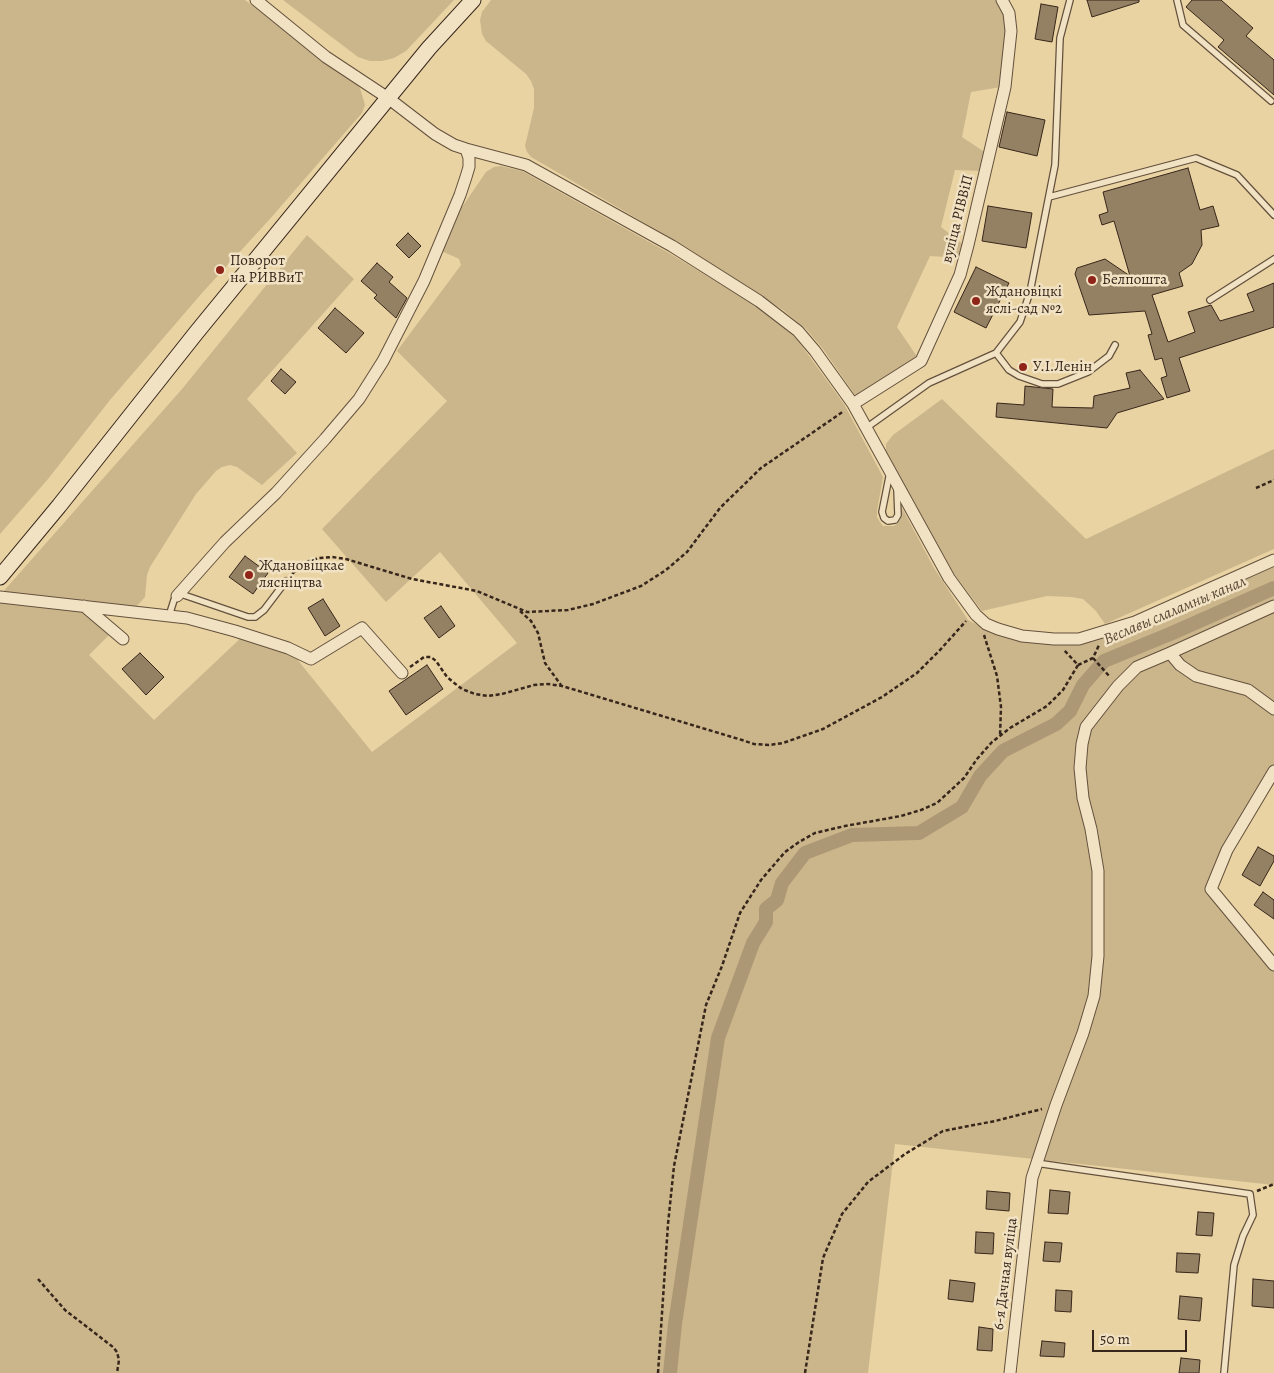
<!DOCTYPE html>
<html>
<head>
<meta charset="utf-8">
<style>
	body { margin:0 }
	#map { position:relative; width:1274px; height:1373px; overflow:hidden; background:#e9d3a3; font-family:Alegreya,serif }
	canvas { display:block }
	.scale { position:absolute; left:1092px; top:1330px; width:95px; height:22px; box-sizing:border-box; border:2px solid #37261b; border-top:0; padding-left:6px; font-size:15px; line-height:18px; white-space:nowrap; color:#37261b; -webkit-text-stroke:4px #f1e2c3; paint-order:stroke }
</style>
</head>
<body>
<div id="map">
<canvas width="1274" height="1373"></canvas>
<div class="scale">50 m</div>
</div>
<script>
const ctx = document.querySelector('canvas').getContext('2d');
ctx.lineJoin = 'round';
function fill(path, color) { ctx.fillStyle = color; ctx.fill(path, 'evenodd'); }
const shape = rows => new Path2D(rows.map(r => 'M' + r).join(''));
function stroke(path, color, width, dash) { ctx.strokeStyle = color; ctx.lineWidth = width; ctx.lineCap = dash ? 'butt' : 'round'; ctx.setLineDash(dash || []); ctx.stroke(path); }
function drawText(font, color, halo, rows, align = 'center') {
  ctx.font = font + ' Alegreya,serif'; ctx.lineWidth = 5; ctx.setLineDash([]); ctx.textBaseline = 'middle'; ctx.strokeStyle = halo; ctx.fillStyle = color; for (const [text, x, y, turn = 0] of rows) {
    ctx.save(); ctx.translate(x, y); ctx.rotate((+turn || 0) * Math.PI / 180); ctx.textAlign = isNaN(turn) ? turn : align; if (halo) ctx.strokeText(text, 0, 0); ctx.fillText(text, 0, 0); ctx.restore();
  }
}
const green = shape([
	[0,0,245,0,354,81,360,88,365,105,362,113,269,220,202,293,110,400,48,479,0,534],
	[283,0,454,0,406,51,394,58,382,61,370,61,358,57],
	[491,0,1000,0,1007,15,1001,87,971,92,962,137,986,153,981,171,955,170,941,227,964,245,961,258,930,256,897,327,918,358,857,398,823,349,806,329,783,310,686,247,531,157,527,152,525,146,534,108,534,89,531,81,526,74,486,41,482,34,480,20,482,12],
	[501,166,522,171,669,253,756,306,796,338,844,404,883,477,877,511,877,517,880,522,883,526,894,526,898,523,902,516,902,508,934,568,968,620,984,628,1079,644,1106,637,1167,614,1274,567,1274,604,1137,667,1170,655,1179,666,1248,691,1274,710,1274,771,1211,889,1274,957,1274,1185,895,1144,868,1373,0,1373,0,603,83,612,109,635,89,655,154,720,245,634,288,648,372,752,517,643,440,552,386,602,322,529,447,401,397,351,461,265,459,259,455,257,434,248,486,172,494,167],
	[307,235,354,279,247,399,297,453,262,485,237,467,230,465,222,467,216,471,196,494,150,567,147,575,145,597,136,607,2,593,182,389],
	[942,399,1086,539,1274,449,1274,549,1105,624,1096,611,1083,599,1071,597,1047,596,982,611,955,575,886,451,886,444,893,435],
	[1274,608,1274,708,1262,699,1196,675,1172,654]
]);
const canal = shape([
	[670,1373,675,1324,718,1038,753,943,766,922,766,909,777,900,782,883,805,853,852,835,919,833,962,807,980,776,1003,751,1056,724,1070,711,1083,685,1104,661,1170,634,1274,588]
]);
const building = shape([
	[1087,0,1139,0,1139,2,1092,17,1087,0],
	[1192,0,1221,0,1253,28,1246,36,1274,60,1274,95,1218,47,1224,40,1186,7,1192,0],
	[1041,4,1058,7,1052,42,1035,39,1041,4],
	[1007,112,1045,120,1037,156,999,147,1007,112],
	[1188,168,1200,210,1213,206,1219,226,1201,230,1202,245,1192,264,1179,273,1183,286,1152,295,1168,342,1195,332,1188,312,1211,305,1220,321,1254,311,1247,294,1274,283,1274,327,1179,358,1190,391,1167,398,1161,378,1167,376,1162,358,1155,360,1148,335,1152,334,1145,311,1089,315,1075,274,1077,268,1105,259,1130,276,1114,221,1102,225,1099,215,1108,212,1103,192,1188,168],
	[988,206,1032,213,1026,248,982,241,988,206],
	[408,233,421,246,409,258,396,245,408,233],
	[377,263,393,277,389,282,407,298,396,318,374,298,377,295,361,281,377,263],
	[976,267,1009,283,986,328,954,312,976,267],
	[335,308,364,333,346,353,318,328,335,308],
	[281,369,296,382,285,394,271,381,281,369],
	[1140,370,1164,399,1117,413,1107,428,996,417,997,403,1024,405,1025,386,1053,389,1052,407,1093,408,1094,396,1130,388,1126,373,1140,370],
	[245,556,268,573,253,594,229,577,245,556],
	[323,599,340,626,325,636,308,608,323,599],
	[441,606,455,626,439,638,424,618,441,606],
	[140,653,164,677,146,695,122,669,140,653],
	[427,665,443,689,406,715,389,691,427,665],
	[1258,847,1274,856,1274,861,1260,886,1242,875,1258,847],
	[1263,892,1274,900,1274,919,1254,905,1263,892],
	[1050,1190,1070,1192,1068,1214,1048,1213,1050,1190],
	[987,1191,1010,1193,1009,1211,986,1209,987,1191],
	[1198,1212,1214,1213,1212,1236,1196,1235,1198,1212],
	[976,1232,994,1233,993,1254,975,1253,976,1232],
	[1045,1242,1062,1243,1060,1262,1043,1261,1045,1242],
	[1177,1253,1200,1254,1198,1273,1176,1272,1177,1253],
	[1253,1279,1274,1281,1274,1308,1252,1306,1253,1279],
	[950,1280,975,1283,973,1302,948,1299,950,1280],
	[1056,1290,1072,1291,1071,1312,1055,1311,1056,1290],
	[1180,1296,1202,1298,1200,1321,1178,1319,1180,1296],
	[979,1327,993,1329,992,1351,977,1350,979,1327],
	[1042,1341,1065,1343,1064,1357,1040,1356,1042,1341],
	[1181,1358,1200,1360,1199,1373,1179,1373,1181,1358]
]);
const path = shape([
	[1256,488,1274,480],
	[292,574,306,562,319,558,332,557,346,559,412,579,477,591,527,612,568,610,593,604,641,586,666,570,687,552,720,508,761,468,844,411],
	[520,611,531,621,538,633,545,663,561,685],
	[984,635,997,676,1001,707,1000,736],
	[1093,658,1110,677],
	[1078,665,1093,658,1099,645],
	[410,667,424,657,431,657,436,661,447,677,453,682,462,689,475,694,488,696,502,694,534,685,548,684,562,686,742,740,754,744,769,745,783,743,823,729,882,697,917,673,940,650,966,621],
	[1257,1191,1274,1184],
	[38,1279,65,1310,113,1347,117,1352,119,1360,117,1373],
	[658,1373,668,1224,674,1166,706,1005,722,966,740,913,761,880,785,852,799,842,815,833,845,826,901,816,921,810,937,803,964,778,977,759,992,742,1010,728,1047,706,1063,690,1078,665,1064,650],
	[805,1373,823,1258,842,1214,868,1182,905,1154,943,1131,995,1121,1042,1109]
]);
const lane = shape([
	[1177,0,1183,25,1271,101],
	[1049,197,1196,158,1237,175,1274,215],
	[1210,300,1274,259],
	[996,353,1020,322,1030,292,1055,165,1060,38,1070,0],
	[866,428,929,383,996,353,1009,370,1019,376,1042,384,1058,384,1088,372,1109,356,1115,345],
	[890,472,882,512,884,518,888,521,895,520,898,515,897,490],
	[169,616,174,600,181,594,248,617,255,617,264,610,286,581],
	[1036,1163,1250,1194,1253,1215,1243,1236,1234,1265,1224,1373]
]);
const street = shape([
	[256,0,326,57,388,98,435,134,454,145,466,149,526,165,672,246,759,301,798,331,815,351,853,404,949,578,976,615,986,624,998,629,1022,636,1054,639,1079,639,1135,622,1274,560],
	[853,404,921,361,960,275,968,245,1005,87,1011,31,1009,13,1002,0],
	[177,596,225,542,276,493,325,439,359,399,383,361,424,281,460,195,466,177,469,167,469,158,466,149],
	[0,597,187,618,235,631,288,648,311,659,362,628,402,673],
	[84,606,123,639],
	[1274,606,1170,653,1180,665,1196,676,1248,690,1274,709],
	[1274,771,1227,850,1211,889,1274,965],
	[1010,1373,1032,1178,1056,1105,1083,1033,1094,996,1098,956,1098,871,1091,829,1083,798,1080,768,1082,744,1086,727,1118,686,1137,667,1170,653]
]);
const secondary = shape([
	[0,577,59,506,196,333,429,48,473,0]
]);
const markers = [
	[220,270,5,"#8f2418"],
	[1092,280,5,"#8f2418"],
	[976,301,5,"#8f2418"],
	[1023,367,5,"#8f2418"],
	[249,575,5,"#8f2418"]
];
const streetNames = [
	["вуліца РІВВіП",958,219,-76],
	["6-я Дачная вуліца",1006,1274,-83]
];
const poiNames = [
	["Поворот",230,261],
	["на РИВВиТ",230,278],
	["Белпошта",1102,280],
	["Ждановіцкі",986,292],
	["яслі-сад №2",986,309],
	["У.І.Ленін",1033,367],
	["Ждановіцкае",259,566],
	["лясніцтва",259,583]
];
const waterNames = [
	["Веславы слаламны канал",1175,611,-23]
];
fill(green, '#cbb68c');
stroke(canal, '#ac9875', 14);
fill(building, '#948062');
stroke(building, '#37261b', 1);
stroke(lane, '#64513d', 8);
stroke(street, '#64513d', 13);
stroke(secondary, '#37261b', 17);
stroke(path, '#37261b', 2.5, [4, 2.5]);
stroke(lane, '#f1e2c3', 5.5);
stroke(street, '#f1e2c3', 11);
stroke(secondary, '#f1e2c3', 15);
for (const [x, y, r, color] of markers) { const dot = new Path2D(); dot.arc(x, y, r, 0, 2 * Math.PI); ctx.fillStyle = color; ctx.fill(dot); stroke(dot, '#f1e2c3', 2); }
drawText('15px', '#37261b', '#f1e2c3', streetNames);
drawText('15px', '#37261b', '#f1e2c3', poiNames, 'left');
drawText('italic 16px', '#5a4836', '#f1e2c3', waterNames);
</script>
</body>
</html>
